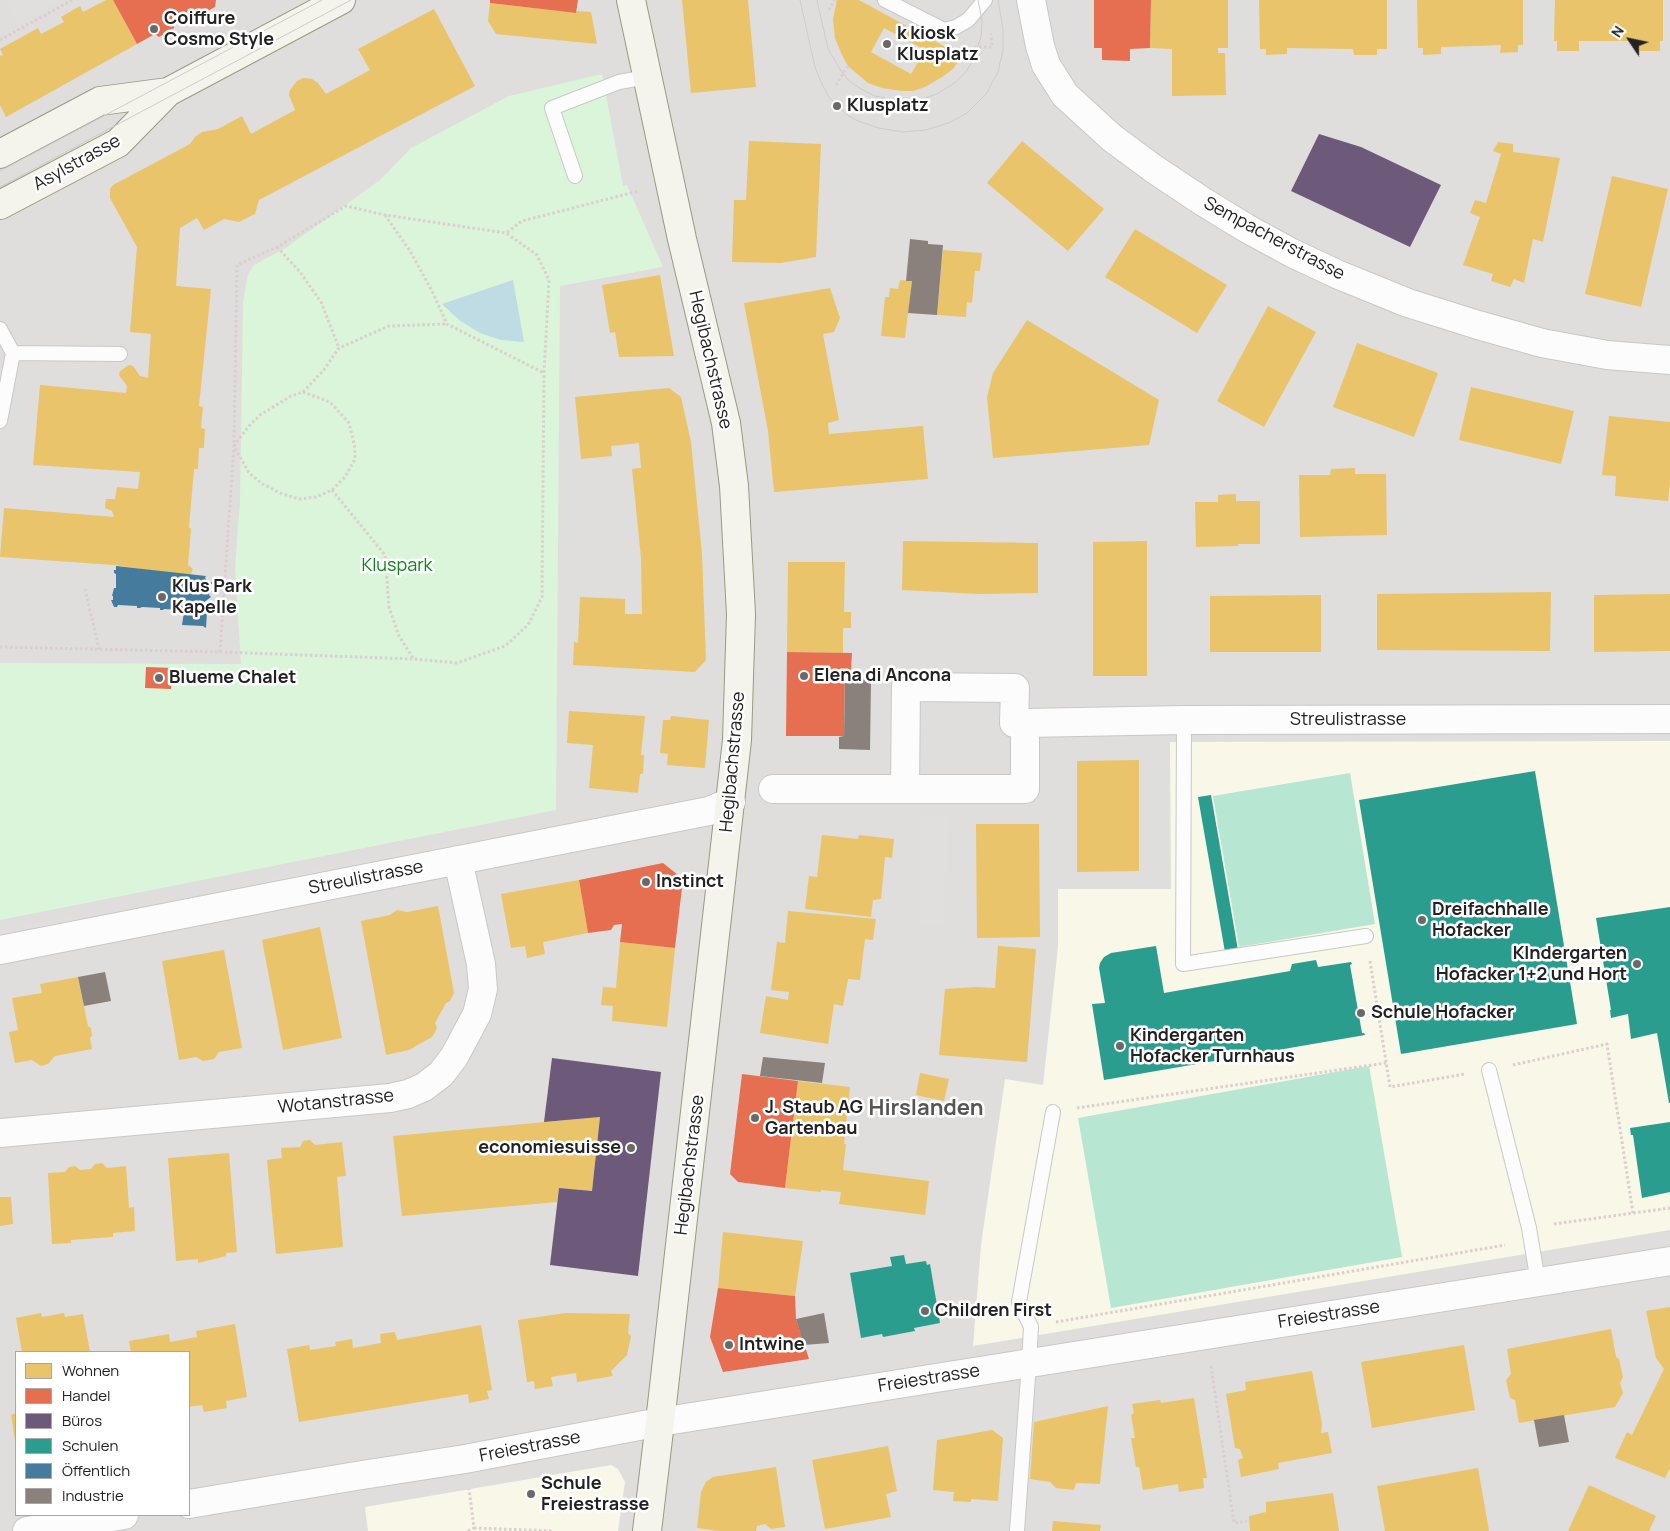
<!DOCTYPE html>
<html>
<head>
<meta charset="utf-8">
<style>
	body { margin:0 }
	#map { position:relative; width:1670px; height:1531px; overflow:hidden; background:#f0eeeb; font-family:Manrope,sans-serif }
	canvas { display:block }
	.legend { position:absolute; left:15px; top:1351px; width:175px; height:165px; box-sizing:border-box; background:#fff; border:1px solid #a7a7a7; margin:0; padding:6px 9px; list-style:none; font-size:15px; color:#222 }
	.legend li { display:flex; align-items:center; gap:10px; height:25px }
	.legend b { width:25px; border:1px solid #a7a7a7 }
	.north { position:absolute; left:1605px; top:15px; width:50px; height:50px; -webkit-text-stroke:4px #fff; paint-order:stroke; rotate:304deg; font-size:14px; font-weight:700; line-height:20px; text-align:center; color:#222 }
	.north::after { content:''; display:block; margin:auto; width:18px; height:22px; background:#222; clip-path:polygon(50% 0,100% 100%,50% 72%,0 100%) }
</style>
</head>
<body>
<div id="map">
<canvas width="1670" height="1531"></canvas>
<ul class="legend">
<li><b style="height:14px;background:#e9c46a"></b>Wohnen</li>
<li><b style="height:14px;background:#e76f51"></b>Handel</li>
<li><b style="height:14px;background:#6d597a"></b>Büros</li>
<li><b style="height:14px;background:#2a9d8f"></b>Schulen</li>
<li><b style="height:14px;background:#457b9d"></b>Öffentlich</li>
<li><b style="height:14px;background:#8a817c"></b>Industrie</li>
</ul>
<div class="north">N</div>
</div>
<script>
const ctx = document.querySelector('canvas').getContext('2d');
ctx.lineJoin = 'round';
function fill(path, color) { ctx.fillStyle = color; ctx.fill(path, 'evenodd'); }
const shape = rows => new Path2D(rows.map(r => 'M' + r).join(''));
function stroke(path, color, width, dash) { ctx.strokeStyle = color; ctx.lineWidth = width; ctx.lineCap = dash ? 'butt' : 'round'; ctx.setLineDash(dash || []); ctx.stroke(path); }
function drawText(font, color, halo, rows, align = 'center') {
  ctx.font = font + ' Manrope,sans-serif'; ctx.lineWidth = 5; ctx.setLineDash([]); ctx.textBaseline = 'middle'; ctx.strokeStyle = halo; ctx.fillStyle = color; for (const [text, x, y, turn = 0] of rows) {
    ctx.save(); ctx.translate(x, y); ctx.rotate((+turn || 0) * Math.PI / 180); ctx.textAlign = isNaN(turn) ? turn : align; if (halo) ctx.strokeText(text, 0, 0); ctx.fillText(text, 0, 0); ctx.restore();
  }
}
const residential = shape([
	[0,0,1670,0,1670,1531,0,1531],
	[16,1352,189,1352,189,1515,16,1515]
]);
const education = shape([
	[1670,741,1670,1230,973,1346,981,1245,1005,1079,1043,1085,1058,947,1058,889,1171,889,1170,742],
	[611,1465,618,1469,625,1482,618,1531,368,1531,365,1507]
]);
const park = shape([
	[602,74,623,186,627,185,663,267,560,286,556,810,0,920,0,663,241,664,235,566,240,502,243,303,248,274,254,265,287,247,380,180,411,148,509,96]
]);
const pitch = shape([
	[1350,773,1375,924,1239,947,1213,796],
	[1369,1066,1402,1257,1111,1308,1078,1118]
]);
const parking = shape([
	[10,0,62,0,18,25,6,3],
	[919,817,947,817,944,927,919,924],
	[457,841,458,851,267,890,266,880],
	[75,917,77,927,0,942,0,931]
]);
const water = shape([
	[513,280,524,342,501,340,480,333,459,320,442,304]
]);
const homes = shape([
	[106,0,113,0,137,44,6,117,0,105,0,56,3,55,0,49,38,28,41,34,64,22,61,17,80,6,83,12],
	[682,0,748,0,756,87,691,93],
	[837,0,859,0,962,56,953,69,942,77,925,87,913,91,902,91,882,88,868,83,848,66,842,55,835,38,833,19],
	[884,28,925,50,911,74,871,52],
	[1151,0,1228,0,1228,48,1218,48,1218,53,1225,53,1226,95,1172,96,1172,49,1150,48],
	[1259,0,1387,0,1387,49,1377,49,1377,55,1354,55,1353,49,1287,48,1287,54,1266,55,1266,49,1260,49],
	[1417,0,1523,0,1523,45,1518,45,1518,52,1500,53,1501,45,1475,46,1441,47,1441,54,1423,55,1423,48,1418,48],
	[1555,0,1663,0,1663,41,1660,41,1660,51,1638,51,1638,41,1579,41,1579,51,1557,51,1557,41,1554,41],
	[490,3,576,13,576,11,591,12,597,44,496,34,488,21],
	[434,9,475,86,259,200,255,214,239,222,224,219,204,230,197,218,180,228,176,286,211,289,199,406,203,407,201,428,205,429,204,448,199,448,198,469,194,469,189,527,191,529,188,565,193,569,190,576,114,565,0,557,4,508,114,517,112,511,105,508,106,499,115,499,117,487,138,489,140,472,33,465,40,385,126,393,127,386,119,375,120,371,129,365,133,366,140,376,148,378,151,334,130,332,137,247,110,198,110,189,113,185,190,144,195,137,202,132,218,129,242,116,251,134,295,110,289,95,290,90,297,81,303,78,312,79,318,83,326,94,370,70,358,49],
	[749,141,821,144,816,257,781,263,732,262,734,200,746,200],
	[1022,141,1104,209,1068,251,987,183],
	[1498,142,1513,144,1513,152,1560,158,1543,242,1533,239,1524,283,1514,279,1510,287,1491,281,1493,274,1463,265,1480,217,1470,213,1475,200,1486,203,1501,154,1493,151],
	[1612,176,1668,189,1641,307,1585,294],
	[1135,229,1227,285,1197,333,1105,277],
	[943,250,982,253,980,271,975,271,972,303,967,302,966,317,937,315],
	[660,275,674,356,619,357,615,332,610,333,602,285],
	[900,280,912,281,905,338,881,336,885,297,889,297,890,288,898,289],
	[830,288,840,318,834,332,823,334,839,420,828,423,829,434,923,426,928,479,774,492,768,431,744,303],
	[1268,306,1316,332,1264,427,1217,401],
	[1027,320,1159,400,1149,445,993,458,987,397,993,373],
	[1357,343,1438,373,1414,437,1333,407],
	[1471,387,1574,411,1561,464,1459,440],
	[669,388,681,397,691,442,702,554,706,660,695,672,573,665,574,642,578,643,580,597,625,599,625,614,642,614,641,558,632,469,641,468,639,443,611,446,612,456,581,459,575,397],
	[1609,416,1670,422,1670,482,1668,501,1615,496,1616,476,1602,475],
	[1355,468,1355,474,1386,474,1387,535,1300,537,1299,475,1330,475,1331,469],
	[1236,494,1236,501,1260,501,1260,544,1238,544,1238,546,1196,547,1195,502,1218,502,1218,495],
	[903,541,1038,543,1038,593,980,594,902,590],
	[1147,541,1147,676,1093,676,1093,542],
	[788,562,845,562,844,612,851,612,851,628,843,628,843,653,787,652],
	[1551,592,1550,651,1377,650,1377,594],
	[1670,594,1670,651,1594,652,1594,595],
	[1321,595,1321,652,1210,652,1210,596],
	[569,711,645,716,641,755,644,755,643,774,640,774,638,793,589,788,593,745,567,743],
	[671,716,709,720,705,768,667,765,668,754,660,753,663,720,670,720],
	[1139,760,1139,871,1077,872,1077,761],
	[976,824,1039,824,1040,937,977,938],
	[822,835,858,839,859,835,894,839,892,858,885,857,881,899,873,900,871,917,805,909,809,876,817,877],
	[579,880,588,933,543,942,545,954,527,958,525,946,511,948,501,894],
	[438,906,454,993,450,1001,446,1003,435,1023,437,1028,432,1037,409,1050,386,1055,361,921,390,915,397,910,407,912],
	[788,911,876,919,873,940,865,939,860,980,848,979,843,1006,834,1004,828,1044,760,1033,766,996,788,1000,789,992,771,990,777,942,785,943],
	[320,927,342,1038,283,1050,262,940],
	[620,942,675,948,667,1027,612,1021,613,1006,601,1005,603,987,616,988],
	[998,946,1036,949,1027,1062,939,1055,945,989,976,987,995,988],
	[224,950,242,1048,219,1052,214,1059,203,1061,196,1057,179,1060,162,961],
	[78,977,88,1026,91,1028,92,1036,90,1038,92,1049,55,1056,48,1064,41,1066,32,1060,15,1063,9,1032,18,1030,12,998,42,993,40,984],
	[920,1073,949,1079,944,1101,916,1095],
	[798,1081,850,1087,844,1144,846,1144,843,1170,929,1181,925,1215,839,1204,841,1192,821,1190,821,1192,785,1188],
	[600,1117,592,1191,559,1188,557,1202,402,1216,393,1136],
	[310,1140,315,1145,342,1142,346,1176,337,1177,343,1247,276,1254,267,1160,282,1158,281,1148,300,1147,303,1141],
	[229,1153,237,1252,226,1253,226,1256,198,1263,198,1259,176,1261,168,1158],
	[102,1163,107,1168,126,1166,129,1208,134,1207,135,1231,113,1233,113,1237,71,1240,71,1243,52,1244,48,1173,65,1172,69,1167,75,1166,80,1170,91,1169,95,1164],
	[0,1197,11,1197,13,1224,0,1226],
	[723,1232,803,1241,795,1296,718,1288],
	[1670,1307,1670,1468,1665,1478,1615,1458,1627,1432,1632,1435,1664,1369,1656,1358,1646,1311],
	[41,1313,42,1317,64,1313,65,1317,83,1314,90,1352,22,1352,16,1318],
	[566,1313,630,1314,628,1333,631,1336,627,1355,611,1371,613,1376,577,1382,576,1373,551,1377,553,1386,535,1389,534,1381,527,1382,518,1320],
	[235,1324,247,1397,226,1401,227,1408,204,1412,202,1405,189,1407,189,1352,131,1352,129,1341,169,1334,170,1342,197,1337,196,1331],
	[481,1325,492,1390,487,1391,489,1399,469,1403,468,1394,299,1422,287,1349,309,1345,310,1350,336,1346,335,1342,352,1339,353,1348,381,1343,380,1334,395,1332,397,1340],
	[1611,1329,1616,1357,1619,1359,1623,1377,1620,1383,1623,1393,1615,1407,1519,1423,1515,1400,1510,1398,1506,1380,1511,1374,1507,1349],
	[1464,1345,1475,1410,1372,1428,1361,1362],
	[1312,1371,1322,1424,1321,1433,1328,1432,1332,1453,1278,1463,1279,1469,1241,1477,1238,1460,1243,1458,1240,1449,1235,1448,1226,1394,1246,1390,1245,1382],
	[1194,1398,1207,1478,1203,1478,1204,1488,1179,1492,1178,1484,1143,1490,1139,1467,1136,1467,1131,1438,1135,1438,1131,1415,1134,1413,1132,1404,1160,1400,1161,1403],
	[1108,1406,1100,1484,1076,1483,1074,1490,1056,1488,1050,1482,1030,1479,1034,1422],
	[16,1413,16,1440,15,1440,11,1415],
	[992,1430,1003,1438,998,1501,971,1499,971,1502,953,1501,954,1492,933,1490,937,1440],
	[888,1446,897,1491,886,1494,891,1517,825,1529,812,1460],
	[776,1467,785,1527,771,1529,765,1524,757,1526,756,1531,719,1531,697,1528,701,1492,706,1482,713,1477],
	[1478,1468,1489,1531,1385,1531,1377,1486],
	[1589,1485,1656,1516,1649,1531,1568,1531],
	[1333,1493,1339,1531,1250,1531,1249,1516,1266,1512,1266,1502],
	[1053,1521,1101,1525,1100,1531,1052,1531]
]);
const shops = shape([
	[113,0,216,0,215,7,204,13,198,10,174,24,174,28,159,37,155,34,137,44],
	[490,0,578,0,576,13,490,3],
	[1094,0,1151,0,1150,48,1130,49,1130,61,1102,60,1102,48,1094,48],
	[787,652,852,653,851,670,845,670,844,736,786,736],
	[146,667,173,668,171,689,145,688],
	[663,863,683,879,675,948,620,942,622,924,614,925,611,930,588,933,579,880],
	[742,1074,798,1081,785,1188,738,1182,730,1174],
	[718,1288,795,1296,796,1319,809,1359,723,1372,710,1337]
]);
const offices = shape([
	[1319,134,1361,147,1441,185,1410,247,1291,191],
	[552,1058,661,1072,638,1276,550,1265,559,1188,592,1191,600,1117,544,1122]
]);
const schools = shape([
	[1535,771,1577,1024,1401,1054,1359,800],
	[1211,795,1238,950,1225,952,1198,797],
	[1670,907,1670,1103,1669,1103,1657,1033,1631,1039,1628,1014,1611,1018,1610,1010,1611,1010,1596,918],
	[1156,946,1164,993,1290,971,1292,964,1316,960,1318,967,1351,962,1352,964,1350,965,1362,1033,1364,1033,1365,1035,1104,1080,1092,1004,1105,1003,1099,968,1100,963,1104,957,1111,953],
	[1670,1122,1670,1192,1642,1198,1633,1135,1631,1135,1630,1128],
	[904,1255,906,1264,926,1261,927,1265,930,1264,940,1323,914,1328,915,1331,883,1337,882,1334,861,1338,850,1273,892,1266,890,1257]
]);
const public = shape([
	[116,566,206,576,205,578,209,583,212,582,212,584,210,585,209,595,211,597,203,603,205,610,207,611,206,628,203,626,182,625,184,612,183,610,164,609,163,610,160,610,160,608,142,607,140,608,137,608,137,606,118,605,117,607,114,607,111,600,113,600,113,596,112,596,114,588,116,588,116,574,114,573,114,570,116,570]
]);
const industry = shape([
	[910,239,928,241,928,244,943,245,937,315,908,313,912,281,906,281],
	[845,679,871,680,870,750,839,749,839,737,844,736],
	[105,972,111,1001,84,1006,78,977],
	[763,1057,825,1063,822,1083,760,1076],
	[824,1313,829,1343,804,1345,796,1319],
	[1564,1415,1569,1442,1539,1447,1534,1420]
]);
const path = shape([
	[829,10,835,0],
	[0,40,72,0],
	[974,47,992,47,991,34],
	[836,85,848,66],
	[385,215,410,251,432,291,447,324,544,373],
	[277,247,300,272,321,302,339,348],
	[303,392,330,402,349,423,355,448,355,459,345,477,332,490,316,497,299,499,280,493,261,483,249,473,234,446,248,427,260,415,291,396,303,392],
	[303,392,323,371,339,348,389,326,447,324],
	[332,490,385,555,389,607,399,636,413,658],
	[85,589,99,649],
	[0,647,220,652,414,659,457,663,505,646,528,625,542,597,544,373,549,280,537,255,506,233,522,221,639,191],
	[220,652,234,446,237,265,277,247,346,206,385,215,506,233],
	[1370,961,1390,1087,1465,1074],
	[1513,1065,1607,1044,1633,1213],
	[1077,1108,1386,1063],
	[1554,1224,1670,1208],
	[1056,1322,1505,1245],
	[1211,1366,1234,1523,1247,1521],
	[474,1528,553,1531],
	[468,1531,474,1528,469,1489]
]);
const lane = shape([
	[885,0,944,30,956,27,968,20,985,0],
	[575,176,552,108,619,82,647,77],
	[0,329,13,353,120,354],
	[0,421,13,353],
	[1184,720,1183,964,1366,936],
	[1489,1070,1529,1228,1538,1282],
	[1017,1531,1029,1363,1031,1327,1019,1302,1053,1112]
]);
const street = shape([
	[1031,0,1040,46,1046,65,1065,95,1112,138,1154,169,1202,201,1246,228,1292,253,1339,275,1408,303,1478,325,1542,343,1607,355,1670,360],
	[773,789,1025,789,1025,723,1184,720,1670,719],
	[905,789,906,687,1015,688,1014,723,1025,723],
	[0,950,709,811,731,802],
	[0,1133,390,1098,408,1094,424,1087,441,1074,454,1057,477,1014,483,989,481,964,458,860],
	[189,1504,356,1476,465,1459,660,1422,1670,1261],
	[27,1531,124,1515]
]);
const secondary = shape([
	[631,0,682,239,726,423,734,486,741,614,737,740,660,1422,647,1531],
	[0,154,100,101,168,92],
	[0,205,118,143,168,92,341,0]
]);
const tram = shape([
	[800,0,815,67,821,82,829,97,847,115,858,121,879,128,902,132,926,130,951,122,967,113,986,94,998,72,1003,50,1003,29,998,0],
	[817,0,828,49,840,69,848,80,861,89,875,96,889,99,907,101,920,100,937,94,953,84,966,72,974,58,981,37,982,21,978,0],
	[0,171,322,0],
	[0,187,351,0]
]);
const markers = [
	[154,29,5,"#6a6968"],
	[887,44,5,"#6a6968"],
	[837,106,5,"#6a6968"],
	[162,597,5,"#6a6968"],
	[804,676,5,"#6a6968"],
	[159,678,5,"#6a6968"],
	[646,882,5,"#6a6968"],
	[1422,920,5,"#6a6968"],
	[1637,964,5,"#6a6968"],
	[1361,1013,5,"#6a6968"],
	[1120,1046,5,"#6a6968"],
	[755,1118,5,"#6a6968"],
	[631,1148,5,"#6a6968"],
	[925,1311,5,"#6a6968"],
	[729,1345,5,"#6a6968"],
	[531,1494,5,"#6a6968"]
];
const poiNames = [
	["Coiffure",164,19],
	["Cosmo Style",164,40],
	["k kiosk",897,34],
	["Klusplatz",897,55],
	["Klusplatz",847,106],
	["Klus Park",172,587],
	["Kapelle",172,608],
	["Elena di Ancona",814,676],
	["Blueme Chalet",169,678],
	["Instinct",656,882],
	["Dreifachhalle",1432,910],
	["Hofacker",1432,931],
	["KIndergarten",1627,954,"right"],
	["Hofacker 1+2 und Hort",1627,975,"right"],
	["Schule Hofacker",1371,1013],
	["Kindergarten",1130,1036],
	["Hofacker Turnhaus",1130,1057],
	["J. Staub AG",765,1108],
	["Gartenbau",765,1129],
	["economiesuisse",621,1148,"right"],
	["Children First",935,1311],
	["Intwine",739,1345],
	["Schule",541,1484],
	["Freiestrasse",541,1505]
];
const streetNames = [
	["Asylstrasse",77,163,-29],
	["Sempacherstrasse",1274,239,28],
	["Hegibachstrasse",710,360,77],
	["Streulistrasse",1348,720],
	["Hegibachstrasse",733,762,-85],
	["Streulistrasse",366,878,-11],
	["Wotanstrasse",336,1102,-6],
	["Hegibachstrasse",690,1165,-83],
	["Freiestrasse",1329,1315,-9],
	["Freiestrasse",929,1379,-9],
	["Freiestrasse",530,1447,-11]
];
const parkNames = [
	["Kluspark",397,566]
];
const districtNames = [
	["Hirslanden",926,1109]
];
fill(residential, '#dfdedc');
fill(education, '#f8f7e8');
fill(park, '#daf5da');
fill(pitch, '#b7e6d2');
fill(parking, '#e0dfde');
fill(water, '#bfdbe3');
fill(homes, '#e9c46a');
fill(shops, '#e76f51');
fill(offices, '#6d597a');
fill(schools, '#2a9d8f');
fill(public, '#457b9d');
fill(industry, '#8a817c');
stroke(lane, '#c9c8c7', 16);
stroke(street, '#c9c8c7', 30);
stroke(secondary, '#999a82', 30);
stroke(path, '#dccecd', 3, [2.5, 2.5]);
stroke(lane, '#fdfcfc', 14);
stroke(street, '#fdfcfc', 28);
stroke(secondary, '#f4f4ed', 28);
stroke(tram, '#ccc', 1);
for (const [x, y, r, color] of markers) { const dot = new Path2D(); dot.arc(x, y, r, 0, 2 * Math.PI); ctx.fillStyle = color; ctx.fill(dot); stroke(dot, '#fff', 2); }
drawText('bold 18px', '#222', '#fff', poiNames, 'left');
drawText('18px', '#222', '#fff', streetNames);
drawText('18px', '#0c8416', '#fff', parkNames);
drawText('bold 22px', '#555', '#fff', districtNames);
</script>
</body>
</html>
